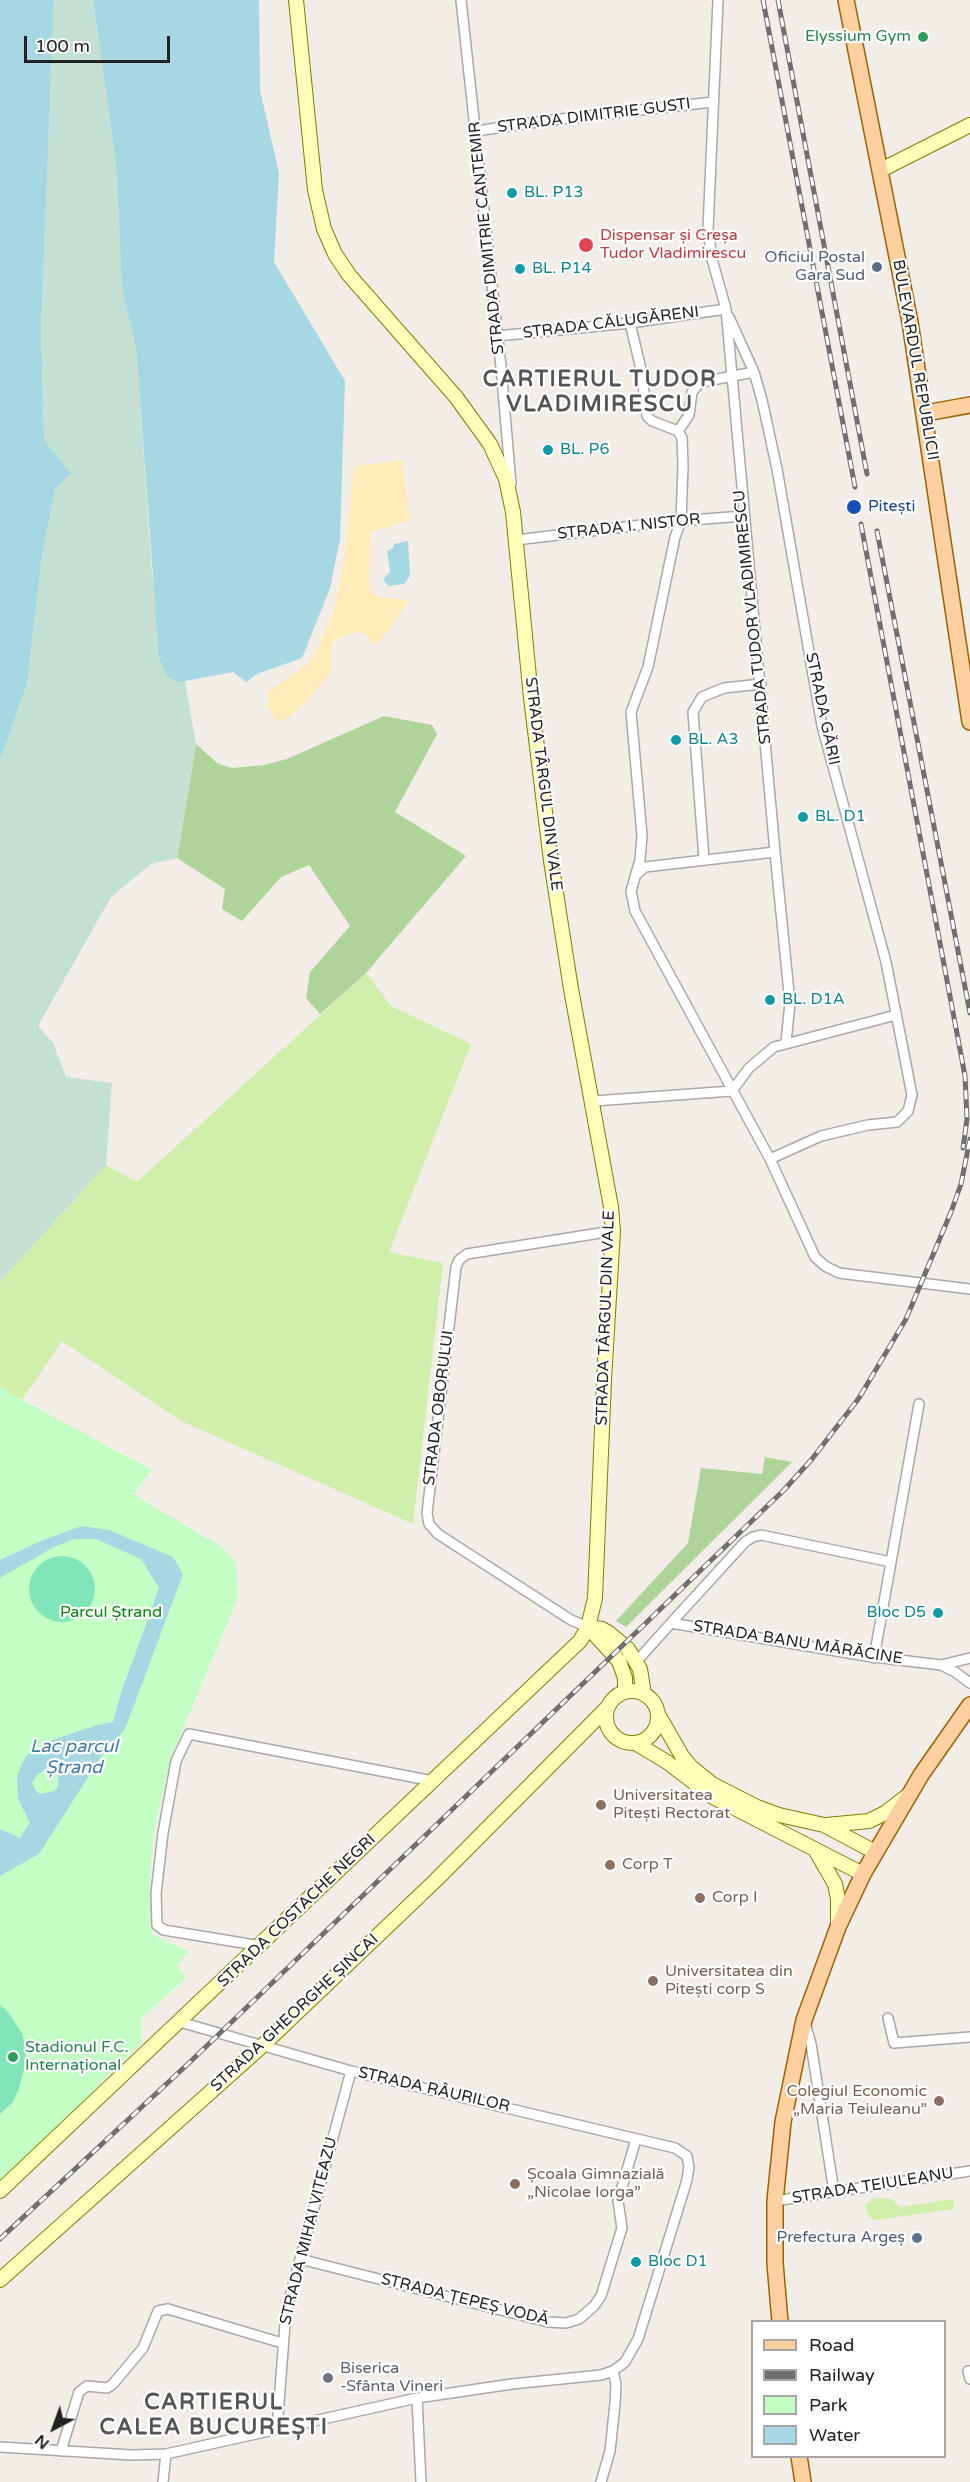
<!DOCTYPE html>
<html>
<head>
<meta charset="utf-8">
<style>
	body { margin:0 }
	#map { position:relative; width:970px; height:2482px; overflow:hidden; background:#f2eee7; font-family:"Varela Round",sans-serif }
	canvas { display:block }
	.legend { position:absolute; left:751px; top:2320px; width:195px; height:138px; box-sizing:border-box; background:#fff; border:2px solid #a6a6a6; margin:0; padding:8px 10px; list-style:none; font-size:18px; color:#212121 }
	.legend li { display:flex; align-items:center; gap:12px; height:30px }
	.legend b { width:30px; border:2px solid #a6a6a6 }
	.north { position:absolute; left:24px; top:2398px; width:60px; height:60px; -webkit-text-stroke:4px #fff; paint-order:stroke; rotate:221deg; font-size:16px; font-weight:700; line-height:24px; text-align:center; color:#212121 }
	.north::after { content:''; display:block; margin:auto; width:21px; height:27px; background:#212121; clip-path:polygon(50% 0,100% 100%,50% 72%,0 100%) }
	.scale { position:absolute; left:24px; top:36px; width:146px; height:27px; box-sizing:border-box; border:3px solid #212121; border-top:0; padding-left:8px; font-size:18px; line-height:21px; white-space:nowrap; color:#212121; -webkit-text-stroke:4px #fff; paint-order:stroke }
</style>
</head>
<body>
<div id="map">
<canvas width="970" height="2482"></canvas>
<ul class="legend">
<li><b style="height:8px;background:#ffd09f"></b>Road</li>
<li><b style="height:8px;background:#6f6f6f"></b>Railway</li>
<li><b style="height:16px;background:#c3fec4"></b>Park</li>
<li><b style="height:16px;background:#a5d8e2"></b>Water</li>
</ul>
<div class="north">N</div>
<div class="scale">100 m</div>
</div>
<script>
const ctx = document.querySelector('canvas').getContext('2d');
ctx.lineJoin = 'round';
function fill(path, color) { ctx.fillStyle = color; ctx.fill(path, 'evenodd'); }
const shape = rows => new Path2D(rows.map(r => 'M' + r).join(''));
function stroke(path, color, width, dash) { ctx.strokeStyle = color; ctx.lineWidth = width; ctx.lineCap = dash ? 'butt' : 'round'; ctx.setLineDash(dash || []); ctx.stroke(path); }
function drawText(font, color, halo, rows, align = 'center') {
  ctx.font = font + ' "Varela Round",sans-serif'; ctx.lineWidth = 4.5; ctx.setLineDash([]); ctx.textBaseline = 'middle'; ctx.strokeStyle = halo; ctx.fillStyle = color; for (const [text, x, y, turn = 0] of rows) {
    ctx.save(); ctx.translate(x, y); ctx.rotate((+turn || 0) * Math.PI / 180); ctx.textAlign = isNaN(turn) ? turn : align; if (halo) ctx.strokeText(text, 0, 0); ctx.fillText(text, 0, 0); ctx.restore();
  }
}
const grass = shape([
	[366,973,391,1006,471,1044,389,1252,443,1263,413,1524,181,1421,62,1341,22,1400,0,1388,0,1282,106,1165,137,1182],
	[875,2198,892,2199,900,2207,953,2199,954,2209,876,2220,869,2217,865,2205]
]);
const forest = shape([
	[384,716,432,725,437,734,395,812,466,856,366,973,320,1014,306,998,310,972,350,926,309,865,281,877,242,921,222,909,225,889,177,858,196,744,218,764,232,768,264,765,287,759],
	[765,1457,792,1462,626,1627,616,1621,688,1543,701,1468,762,1474]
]);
const wetland = shape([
	[54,0,93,0,116,163,122,290,136,347,152,574,167,677,185,681,196,744,177,858,151,864,111,897,38,1026,53,1043,66,1077,112,1083,106,1165,0,1282,0,760,27,684,42,555,55,489,71,473,44,440,41,329]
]);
const sand = shape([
	[402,460,410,520,371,532,369,583,370,589,376,597,409,600,389,630,374,646,367,635,360,632,344,635,334,641,331,654,332,672,299,709,283,721,276,720,267,706,269,692,309,663,319,646,334,611,344,563,354,466]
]);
const park = shape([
	[0,1388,152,1470,133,1494,223,1548,236,1563,238,1598,170,1760,154,1832,150,1865,152,1934,189,1952,177,1965,186,1978,141,2019,142,2043,103,2080,63,2125,0,2184]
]);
const pitch = shape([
	'29 1589a33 33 0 1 1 66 0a33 33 0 1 1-66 0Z',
	[0,2005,7,2011,22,2033,26,2049,25,2065,19,2088,13,2102,0,2114]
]);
const water = shape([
	[0,0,54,0,41,329,44,440,71,473,55,489,42,555,27,684,0,760],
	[93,0,259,0,260,90,279,173,274,262,345,381,340,539,330,588,302,658,257,674,246,682,233,672,180,682,167,677,159,657,136,347,122,290,116,163],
	[408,541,410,576,404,584,388,586,383,579,390,572,387,551,393,548,394,544],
	[82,1526,109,1530,173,1557,183,1574,125,1729,101,1757,39,1854,0,1876,0,1829,20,1838,30,1823,18,1799,17,1775,26,1756,55,1739,97,1725,113,1722,121,1693,159,1588,141,1559,96,1539,74,1539,52,1548,0,1578,0,1560,43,1540],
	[47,1768,52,1769,58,1774,58,1786,54,1791,40,1794,35,1790,32,1783,36,1776]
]);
const street = shape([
	[461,0,501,367,511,484],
	[476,131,552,120,713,102],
	[729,317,754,372,762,400,777,469,822,726,886,962,912,1095,908,1111,897,1122,868,1125,821,1136,770,1159],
	[630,323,641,369,647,416,652,421,678,431,682,438,683,466,681,521,675,537,648,667,631,712,642,835,640,860,631,891,635,911,770,1159,815,1257,825,1266,839,1273,970,1289],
	[497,336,630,323,726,309],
	[678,431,689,415,692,392,698,385,702,382,754,372],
	[516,540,666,522,743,516],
	[775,852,790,1003,786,1042],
	[704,859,693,712,702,697,724,688,761,684],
	[637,874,645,867,775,852,726,309,712,259,708,229,718,0],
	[594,1101,732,1091,749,1068,774,1047,896,1015],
	[671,1623,745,1542,753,1537,761,1535,891,1562],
	[588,1627,571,1620,438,1534,429,1524,427,1513,456,1267,459,1260,467,1254,613,1231],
	[874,1658,919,1404],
	[637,1661,671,1623,866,1656,941,1665,955,1672,970,1683],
	[941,1665,970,1658],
	[261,1946,164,1930,157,1925,156,1893,163,1833,176,1761,189,1734,433,1781],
	[888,2018,894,2043,970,2037],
	[805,2023,811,2044,834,2192],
	[775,2201,970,2171],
	[300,2259,548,2322,566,2323,579,2319,594,2306,601,2296,622,2228,618,2201,636,2139],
	[970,2371,968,2371,970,2379],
	[417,2398,421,2482],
	[277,2429,286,2311,351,2071],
	[0,2447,132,2455,166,2454,417,2398,512,2384,601,2375,613,2371,625,2362,638,2339,687,2180,689,2167,687,2156,675,2148,351,2071,180,2022],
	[61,2451,79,2392,87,2386,107,2388,113,2384,143,2348,158,2311,168,2309,282,2343],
	[163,2482,166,2454],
	[601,2482,610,2451,615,2404,616,2384,613,2371]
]);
const secondary = shape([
	[881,170,970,125],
	[588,1627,602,1629,609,1633,628,1649,640,1669,644,1694],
	[588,1627,619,1661,625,1678,625,1692],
	'606 1717a26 26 0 1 1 52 0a26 26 0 1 1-52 0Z',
	[659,1716,682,1756,691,1767,712,1784,757,1807,779,1815,824,1825,875,1852],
	[637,1744,667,1762,713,1797,863,1874],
	[826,1825,869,1821,885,1813,907,1796],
	[817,1853,835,1884,838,1899,838,1927],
	[0,2191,580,1641,588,1627,595,1598,604,1380,613,1231,611,1207,571,989,551,861,531,698,513,512,506,479,490,444,456,397,349,275,335,254,324,229,315,190,296,0],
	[0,2280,262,2046,436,1880,608,1707]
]);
const primary = shape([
	[846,0,910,322,970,722],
	[926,413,970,405],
	[780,2322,775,2263,775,2201,783,2122,804,2020,838,1927,863,1874,921,1775,970,1705],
	[799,2456,803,2482]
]);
const rail = shape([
	[763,0,855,487],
	[778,0,867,474],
	[861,524,965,1076,967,1119,963,1148],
	[877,531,970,1013],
	[0,2239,190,2062,784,1490,812,1459,859,1398,906,1319,951,1212,961,1184,970,1139]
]);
const markers = [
	[923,37,6,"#2e9e5b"],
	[512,193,6,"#0f9aa8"],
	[586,245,8,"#e0444e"],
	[877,267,6,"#5c6f8a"],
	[520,269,6,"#0f9aa8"],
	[548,450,6,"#0f9aa8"],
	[854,507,8,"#1a4fb4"],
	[676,740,6,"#0f9aa8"],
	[803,817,6,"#0f9aa8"],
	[770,1000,6,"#0f9aa8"],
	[938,1613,6,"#0f9aa8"],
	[601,1805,6,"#8d6e63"],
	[610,1865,6,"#8d6e63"],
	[700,1898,6,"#8d6e63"],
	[653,1981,6,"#8d6e63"],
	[13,2057,6,"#2e9e5b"],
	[939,2101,6,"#8d6e63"],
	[515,2184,6,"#8d6e63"],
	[917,2238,6,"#5c6f8a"],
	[636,2262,6,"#0f9aa8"],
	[328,2378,6,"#6b7280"]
];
const leisureNames = [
	["Elyssium Gym",911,37],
	["Stadionul F.C.",25,2048,"left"],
	["Internațional",25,2066,"left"]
];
const streetNames = [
	["STRADA DIMITRIE GUSTI",594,116,-7],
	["STRADA DIMITRIE CANTEMIR",487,238,-96],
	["STRADA CĂLUGĂRENI",611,323,-7],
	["BULEVARDUL REPUBLICII",915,360,80],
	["STRADA I. NISTOR",629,527,-6],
	["STRADA TUDOR VLADIMIRESCU",753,617,-96],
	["STRADA GĂRII",822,709,78],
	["STRADA TÂRGUL DIN VALE",543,784,83],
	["STRADA TÂRGUL DIN VALE",606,1318,-88],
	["STRADA OBORULUI",439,1408,-83],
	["STRADA BANU MĂRĂCINE",798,1643,9],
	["STRADA COSTACHE NEGRI",297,1911,-44],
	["STRADA GHEORGHE ȘINCAI",295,2013,-43],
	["STRADA RÂURILOR",434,2090,13],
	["STRADA TEIULEANU",873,2186,-9],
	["STRADA MIHAI VITEAZU",309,2231,-76],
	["STRADA ȚEPEȘ VODĂ",465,2300,14]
];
const cultureNames = [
	["BL. P13",524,193],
	["BL. P14",532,269],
	["BL. P6",560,450],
	["BL. A3",688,740],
	["BL. D1",815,817],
	["BL. D1A",782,1000],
	["Bloc D5",926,1613,"right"],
	["Bloc D1",648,2262]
];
const healthNames = [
	["Dispensar și Creșa",600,236],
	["Tudor Vladimirescu",600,254]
];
const serviceNames = [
	["Oficiul Postal",865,258],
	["Gara Sud",865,276],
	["Prefectura Argeș",905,2238]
];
const transitNames = [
	["Pitești",868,507]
];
const parkNames = [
	["Parcul Ștrand",111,1613]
];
const educationNames = [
	["Universitatea",613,1796],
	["Pitești Rectorat",613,1814],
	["Corp T",622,1865],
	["Corp I",712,1898],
	["Universitatea din",665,1972],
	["Pitești corp S",665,1990],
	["Colegiul Economic",927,2092,"right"],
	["„Maria Teiuleanu”",927,2110,"right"],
	["Școala Gimnazială",527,2175],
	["„Nicolae Iorga”",527,2193]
];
const worshipNames = [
	["Biserica",340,2369],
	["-Sfânta Vineri",340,2387]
];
const waterNames = [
	["Lac parcul",74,1747],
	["Ștrand",74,1768]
];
const districtNames = [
	["CARTIERUL TUDOR",600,380],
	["VLADIMIRESCU",600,405],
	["CARTIERUL",214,2403],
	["CALEA BUCUREȘTI",214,2428]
];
fill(grass, '#d0efaa');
fill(forest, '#aed499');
fill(wetland, '#c3e1d2');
fill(sand, '#ffecb8');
fill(park, '#c3fec4');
fill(pitch, '#80e6b9');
fill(water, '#a5d8e2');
stroke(street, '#a8a8a8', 12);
stroke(secondary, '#7a8000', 16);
stroke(primary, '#9e6000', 18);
stroke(street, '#fff', 9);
stroke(secondary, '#fefeb9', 14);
stroke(primary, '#ffd09f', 15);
stroke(rail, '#6f6f6f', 5);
stroke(rail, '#fff', 3, [9]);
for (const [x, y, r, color] of markers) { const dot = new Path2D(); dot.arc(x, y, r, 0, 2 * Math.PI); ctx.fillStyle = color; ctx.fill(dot); stroke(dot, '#fff', 2); }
drawText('16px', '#27864d', '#fff', leisureNames, 'right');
drawText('16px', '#212121', '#fff', streetNames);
drawText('16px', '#0d838f', '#fff', cultureNames, 'left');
drawText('16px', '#be3a42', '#fff', healthNames, 'left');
drawText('16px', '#4e5e75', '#fff', serviceNames, 'right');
drawText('16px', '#164399', '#fff', transitNames, 'left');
drawText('16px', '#048507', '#fff', parkNames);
drawText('16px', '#785e54', '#fff', educationNames, 'left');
drawText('16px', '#5b616d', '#fff', worshipNames, 'left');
drawText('italic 18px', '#407aa9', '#fff', waterNames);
ctx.letterSpacing = '1.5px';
drawText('bold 22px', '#545454', '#fff', districtNames);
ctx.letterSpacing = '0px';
</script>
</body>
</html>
